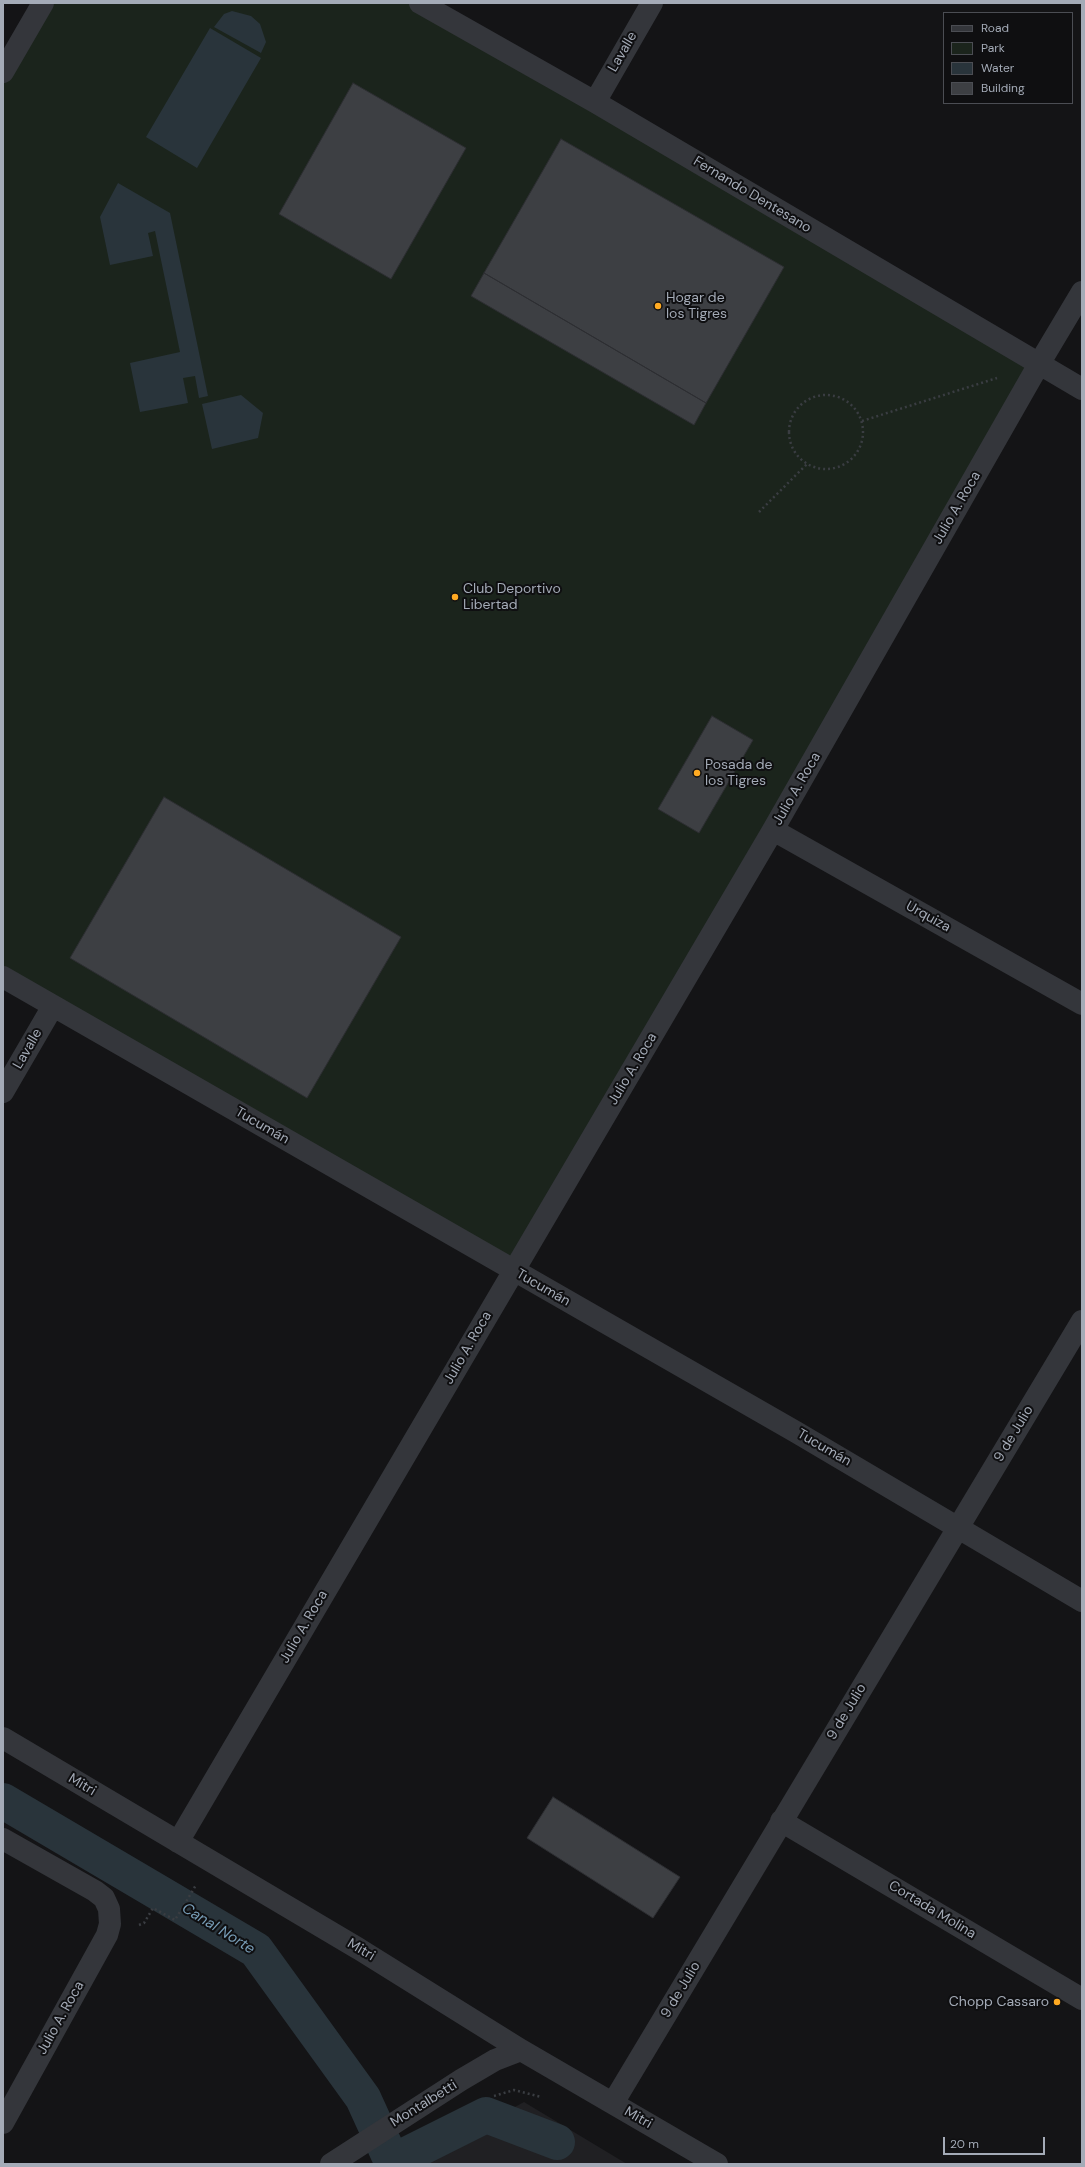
<!DOCTYPE html>
<html>
<head>
<meta charset="utf-8">
<style>
	body { margin:0 }
	#map { position:relative; width:1085px; height:2167px; overflow:hidden; background:#141416; font-family:"DM Sans",sans-serif }
	canvas { display:block }
	.frame { position:absolute; inset:0; border:4px solid #a4abb7; pointer-events:none }
	.legend { position:absolute; left:943px; top:12px; width:130px; height:92px; box-sizing:border-box; background:#0f0f11; border:1px solid #4b4d53; margin:0; padding:5px 7px; list-style:none; font-size:12px; color:#a4abb7 }
	.legend li { display:flex; align-items:center; gap:8px; height:20px }
	.legend b { width:20px; border:1px solid #4b4d53 }
	.scale { position:absolute; left:943px; top:2137px; width:102px; height:18px; box-sizing:border-box; border:2px solid #a4abb7; border-top:0; padding-left:5px; font-size:12px; line-height:14px; white-space:nowrap; color:#a4abb7; -webkit-text-stroke:3px #0f0f11; paint-order:stroke }
</style>
</head>
<body>
<div id="map">
<canvas width="1085" height="2167"></canvas>
<div class="frame"></div>
<ul class="legend">
<li><b style="height:5px;background:#34363b"></b>Road</li>
<li><b style="height:11px;background:#1b241c"></b>Park</li>
<li><b style="height:11px;background:#29343b"></b>Water</li>
<li><b style="height:11px;background:#3d3f43"></b>Building</li>
</ul>
<div class="scale">20 m</div>
</div>
<script>
const ctx = document.querySelector('canvas').getContext('2d');
ctx.lineJoin = 'round';
function fill(path, color) { ctx.fillStyle = color; ctx.fill(path, 'evenodd'); }
const shape = rows => new Path2D(rows.map(r => 'M' + r).join(''));
function stroke(path, color, width, dash) { ctx.strokeStyle = color; ctx.lineWidth = width; ctx.lineCap = dash ? 'butt' : 'round'; ctx.setLineDash(dash || []); ctx.stroke(path); }
function drawText(font, color, halo, rows, align = 'center') {
  ctx.font = font + ' "DM Sans",sans-serif'; ctx.lineWidth = 4; ctx.setLineDash([]); ctx.textBaseline = 'middle'; ctx.strokeStyle = halo; ctx.fillStyle = color; for (const [text, x, y, turn = 0] of rows) {
    ctx.save(); ctx.translate(x, y); ctx.rotate((+turn || 0) * Math.PI / 180); ctx.textAlign = isNaN(turn) ? turn : align; if (halo) ctx.strokeText(text, 0, 0); ctx.fillText(text, 0, 0); ctx.restore();
  }
}
const built = shape([
	[524,2102,627,2164,412,2164,412,2163]
]);
const green = shape([
	[43,3,420,3,1039,364,513,1271,3,977,3,72]
]);
const water = shape([
	[232,11,251,16,260,24,266,42,261,53,214,27,224,14],
	[210,28,261,58,197,168,146,137],
	[118,183,170,213,208,396,199,398,195,376,183,378,188,403,140,412,130,363,180,352,155,231,148,233,153,256,110,265,100,217],
	[241,395,263,413,258,438,212,449,202,404]
]);
const canal = shape([
	[3,1801,256,1950,363,2098,393,2164],
	[392,2162,486,2115,557,2142]
]);
const building = shape([
	[353,83,466,148,391,279,279,214,353,83],
	[561,139,784,267,706,403,484,273,561,139],
	[484,273,706,403,694,425,471,296,484,273],
	[712,716,753,740,699,833,658,809,712,716],
	[164,797,401,937,307,1098,70,958,164,797],
	[553,1797,680,1877,653,1918,527,1838,553,1797]
]);
const path = shape([
	'789 432a37 37 0 1 1 74 0a37 37 0 1 1-74 0Z',
	[862,421,997,378],
	[759,512,807,464],
	[139,1925,144,1923,153,1908,175,1920,196,1885],
	[494,2096,514,2090,541,2097]
]);
const minor = shape([
	[420,3,595,102,1082,389],
	[3,72,43,3],
	[595,102,652,3],
	[773,830,1082,1004],
	[3,977,796,1432,1082,1601],
	[3,1092,53,1006],
	[3,1738,359,1949,521,2050,717,2164],
	[781,1821,1082,1999],
	[3,1839,95,1891,104,1898,109,1909,110,1924,107,1935,3,2123],
	[178,1842,773,830,1039,364,1082,292],
	[613,2103,1082,1321],
	[331,2164,461,2080,495,2060,521,2050]
]);
const markers = [
	[658,306,4,"#fa2"],
	[455,597,4,"#fa2"],
	[697,773,4,"#fa2"],
	[1057,2002,4,"#fa2"]
];
const streetNames = [
	["Lavalle",623,52,-60],
	["Fernando Dentesano",752,195,31],
	["Julio A. Roca",957,508,-60],
	["Julio A. Roca",797,789,-60],
	["Urquiza",928,917,29],
	["Lavalle",28,1049,-60],
	["Julio A. Roca",633,1069,-59],
	["Tucumán",262,1126,30],
	["Tucumán",543,1288,30],
	["Julio A. Roca",468,1348,-60],
	["9 de Julio",1014,1434,-59],
	["Tucumán",824,1448,30],
	["Julio A. Roca",304,1627,-60],
	["9 de Julio",847,1712,-59],
	["Mitri",82,1785,31],
	["Cortada Molina",932,1910,31],
	["Mitri",361,1950,31],
	["9 de Julio",681,1990,-59],
	["Julio A. Roca",61,2018,-61],
	["Montalbetti",424,2104,-32],
	["Mitri",638,2118,30]
];
const poiNames = [
	["Hogar de",666,298],
	["los Tigres",666,314],
	["Club Deportivo",463,589],
	["Libertad",463,605],
	["Posada de",705,765],
	["los Tigres",705,781],
	["Chopp Cassaro",1049,2002,"right"]
];
const waterNames = [
	["Canal Norte",218,1929,32]
];
fill(built, '#202023');
fill(green, '#1b241c');
fill(water, '#29343b');
stroke(canal, '#29343b', 36);
fill(building, '#3d3f43');
stroke(building, '#2d2e32', 1);
stroke(path, '#3a3d42', 2.5, [2, 3]);
stroke(minor, '#34363b', 22);
for (const [x, y, r, color] of markers) { const dot = new Path2D(); dot.arc(x, y, r, 0, 2 * Math.PI); ctx.fillStyle = color; ctx.fill(dot); stroke(dot, '#0f0f11', 1.5); }
drawText('14px', '#a4abb7', '#0f0f11', streetNames);
drawText('14px', '#a4abb7', '#0f0f11', poiNames, 'left');
drawText('italic 15px', '#779cb6', '#0f0f11', waterNames);
</script>
</body>
</html>
